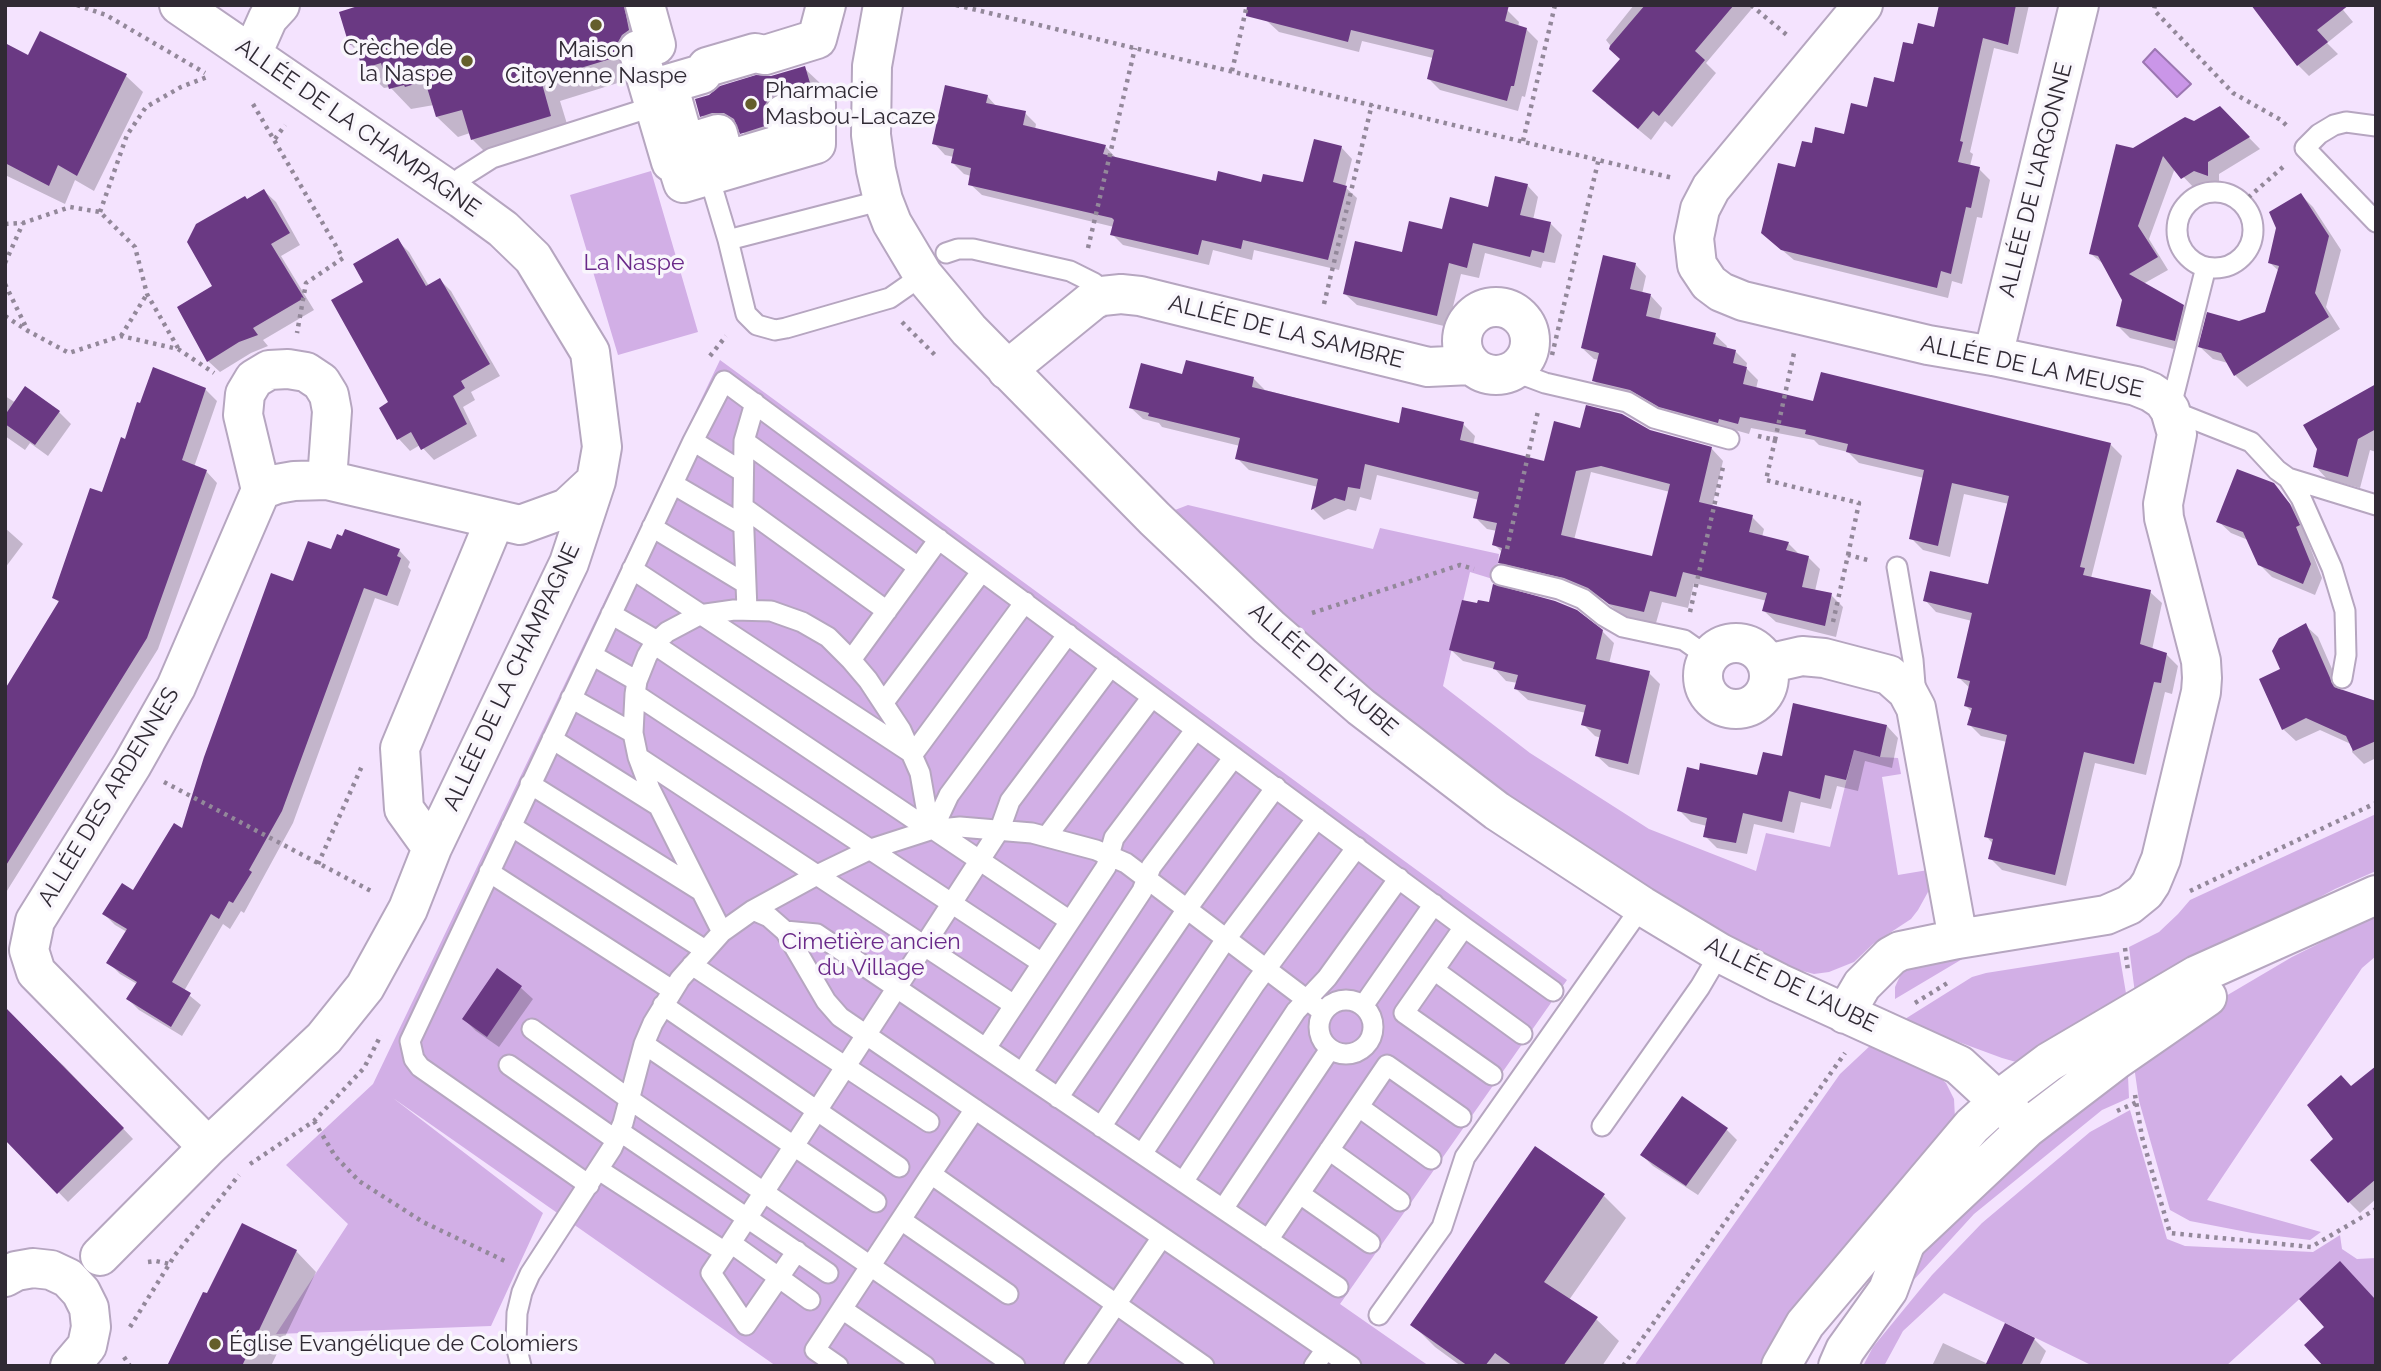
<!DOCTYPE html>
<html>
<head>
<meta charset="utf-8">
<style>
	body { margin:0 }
	#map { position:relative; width:2381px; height:1371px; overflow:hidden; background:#f4e3fe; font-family:Raleway,sans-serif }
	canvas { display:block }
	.frame { position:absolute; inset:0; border:7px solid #302a34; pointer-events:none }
</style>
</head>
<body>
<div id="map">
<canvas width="2381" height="1371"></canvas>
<div class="frame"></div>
</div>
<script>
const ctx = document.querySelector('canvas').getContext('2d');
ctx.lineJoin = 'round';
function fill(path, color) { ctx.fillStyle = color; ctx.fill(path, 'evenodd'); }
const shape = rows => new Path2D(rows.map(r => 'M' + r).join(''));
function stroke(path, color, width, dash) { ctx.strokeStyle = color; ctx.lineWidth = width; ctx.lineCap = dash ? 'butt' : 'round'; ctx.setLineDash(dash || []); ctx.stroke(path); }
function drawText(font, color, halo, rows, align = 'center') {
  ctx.font = font + ' Raleway,sans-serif'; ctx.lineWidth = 7; ctx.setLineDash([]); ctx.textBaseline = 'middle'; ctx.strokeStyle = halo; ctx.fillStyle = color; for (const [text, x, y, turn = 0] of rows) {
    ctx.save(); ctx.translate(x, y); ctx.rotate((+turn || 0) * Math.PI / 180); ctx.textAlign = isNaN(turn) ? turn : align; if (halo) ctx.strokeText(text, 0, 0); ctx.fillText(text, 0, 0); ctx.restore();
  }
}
const green = shape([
	[651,171,698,332,618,355,570,195],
	[720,360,1567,980,1340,1304,1429,1366,776,1366,393,1098,543,1213,491,1326,276,1334,348,1224,286,1165,373,1084],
	[1188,505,1373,549,1380,528,1499,554,1496,580,1470,572,1443,686,1530,753,1649,829,1756,871,1766,833,1830,847,1854,750,1880,757,1898,758,1901,774,1882,777,1898,875,1928,870,1928,892,1918,910,1911,919,1873,944,1854,962,1829,972,1814,974,1787,967,1759,953,1605,860,1482,778,1402,716,1312,641,1230,565,1175,510],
	[2376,814,2376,871,2335,889,2229,946,2136,1001,2129,947,2159,932,2178,914,2190,900],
	[2376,915,2376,956,2362,968,2207,1200,2321,1232,2310,1240,2252,1233,2190,1221,2170,1210,2139,1101,2133,1059,2214,1003,2292,957],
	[2119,952,2128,1005,2027,1061,2016,1062,2002,1058,1929,1031,1905,1019,1972,977,1986,973],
	[1964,955,1964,958,1895,999,1895,987,1900,976,1908,967],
	[1872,1044,1931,1070,1946,1083,1954,1099,1955,1118,1759,1366,1634,1366,1840,1074],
	[2128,1076,2129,1098,2102,1110,1974,1214,1899,1296,1911,1262,1958,1201,2123,1077],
	[2130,1110,2167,1239,2185,1246,2313,1252,2340,1235,2342,1249,2357,1259,2376,1258,2376,1300,2340,1262,2226,1366,2093,1366,1944,1293,1903,1331,1884,1366,1863,1366,1873,1347,1932,1275,1982,1223,2090,1132]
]);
const water = shape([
	[2155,49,2191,84,2177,97,2143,62,2155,49]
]);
const shadow = shape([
	[367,5,658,5,637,77,560,101,571,137,493,160,472,139,470,133,458,137,437,117,434,105,411,109,390,87,384,88,363,68,359,53,350,44],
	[1634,5,1755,5,1706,63,1716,73,1672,127,1665,121,1651,140,1606,103,1621,59,1606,40],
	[1940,5,2029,5,2018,54,1994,48,1970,152,1973,154,1970,166,1979,169,1990,180,1982,218,1977,217,1962,284,1952,281,1948,298,1794,260,1775,244,1797,170,1813,145,1845,137,1868,109,1896,84,1914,46,1935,29],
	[2339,5,2353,22,2327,43,2338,54,2309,76,2298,65,2254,7],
	[1507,10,1519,22,1518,27,1526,29,1538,41,1525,97,1522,96,1518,111,1440,90,1428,78,1433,58,1362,41,1359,52,1279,32,1267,21],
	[41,33,126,76,143,92,94,191,75,180,65,204,5,175,5,64,29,57],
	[804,68,821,84,825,100,759,149,740,129,718,132,702,116,772,78],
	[987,96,997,107,1025,113,1036,124,1035,130,1105,146,1116,158,1217,183,1304,184,1341,147,1352,159,1345,187,1357,198,1339,270,1254,250,1252,260,1213,250,1209,265,1123,245,1112,234,1114,227,982,195,970,184,971,176,964,174,953,163,954,157,945,155,934,143],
	[2220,108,2260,149,2219,174,2219,187,2206,182,2195,189,2175,168,2149,239,2168,270,2143,284,2183,307,2195,319,2186,352,2130,338,2118,326,2124,299,2106,266,2091,254,2133,150,2194,123],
	[1527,185,1538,197,1533,220,1550,223,1562,235,1555,263,1543,261,1541,268,1485,253,1479,278,1461,274,1448,327,1357,305,1345,294,1403,254,1489,209],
	[264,191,276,202,300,245,281,256,314,310,263,340,268,346,251,353,220,372,208,361,214,287,247,201],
	[2301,195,2313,207,2341,250,2326,307,2340,329,2247,387,2235,375,2228,363,2213,359,2200,347,2239,322,2266,314,2279,271,2270,263],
	[397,240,409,252,429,286,440,280,451,291,500,376,471,392,475,400,463,407,477,436,434,460,420,445,410,451,399,439,381,409,391,403,366,282],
	[1635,264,1646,276,1642,294,1651,296,1662,308,1659,321,1715,335,1727,346,1726,349,1735,351,1747,363,1746,368,1758,380,1756,389,1815,403,2110,444,2122,456,2091,578,2150,592,2162,603,2152,650,2166,654,2178,666,2172,694,2165,692,2146,775,2095,763,2066,886,2002,870,1990,858,1993,844,1986,836,2007,742,1981,736,1969,724,1972,712,1966,706,1970,688,1959,678,1972,621,1936,612,1925,600,1990,586,2009,504,1964,494,1950,557,1923,550,1911,538,1924,478,1859,463,1848,452,1819,445,1814,440,1751,428,1749,434,1731,429,1730,434,1605,392,1594,381,1599,360,1594,359,1582,348],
	[1183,376,1254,379,1265,390,1400,425,1463,424,1475,436,1473,445,1545,463,1582,430,1650,431,1712,449,1723,461,1712,507,1752,517,1764,529,1762,537,1788,543,1800,555,1808,557,1820,569,1815,591,1831,595,1843,607,1836,637,1776,622,1764,611,1767,601,1694,583,1688,608,1662,602,1656,623,1623,616,1602,599,1577,589,1512,574,1500,563,1503,553,1494,544,1497,531,1487,529,1475,517,1479,500,1377,475,1371,500,1360,497,1356,511,1348,509,1324,520,1313,509,1318,487,1249,470,1237,458,1240,446,1162,427,1159,423,1143,419,1131,408],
	[1591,472,1670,492,1653,558,1574,540],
	[2376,386,2376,452,2370,450,2360,488,2327,479,2315,466],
	[26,388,59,412,71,424,48,456,30,443,25,450,5,436,5,396,16,403],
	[205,389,217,401,194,467,206,471,217,483,158,649,5,894,5,693,60,603,54,598,141,405],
	[2273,484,2302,518,2310,537,2307,539,2322,578,2315,595,2272,577,2259,564,2248,540,2231,533,2218,521],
	[5,528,23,544,5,568],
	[399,550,410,562,408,567,411,570,398,606,375,598,293,823,244,913,241,911,230,929,223,924,184,991,201,1005,182,1036,139,1010,128,999,137,984,120,974,109,963,127,932,115,925,104,914,134,893,183,831,294,583,332,551],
	[2305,625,2318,637,2357,726,2362,704,2376,699,2376,758,2364,764,2352,752,2353,745,2320,730,2296,741,2283,729,2282,670],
	[1602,631,1614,643,1609,664,1649,673,1660,684,1639,775,1609,767,1597,756,1601,738,1595,736,1583,724,1586,713,1528,700,1516,689,1518,683,1506,681,1495,669,1463,661,1451,650],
	[1887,726,1898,738,1892,768,1865,761,1858,791,1837,786,1831,809,1801,802,1794,833,1754,824,1747,854,1717,848,1705,836,1707,826,1691,822,1679,810,1759,777,1783,758],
	[521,988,533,999,499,1047,476,1031,464,1019],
	[5,1011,64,1066,133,1139,68,1202,9,1141,5,1144],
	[2376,1068,2376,1199,2360,1213,2349,1202,2336,1140,2352,1088],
	[1726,1129,1737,1140,1698,1195,1653,1166,1642,1155],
	[1604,1196,1626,1218,1569,1300,1596,1319,1619,1341,1602,1366,1461,1366,1435,1347,1412,1324],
	[296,1251,316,1272,271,1366,169,1366,208,1296],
	[2034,1339,2046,1351,2039,1366,1932,1366,1943,1343,1988,1364]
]);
const building = shape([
	[361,5,624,5,629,30,622,35,617,44,617,57,541,80,551,116,471,140,462,110,436,117,425,81,405,87,404,85,389,89,381,63,362,69,355,43,349,45,339,12],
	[1247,5,1509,5,1505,21,1527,28,1514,86,1511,86,1507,101,1427,79,1434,50,1351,30,1348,42,1246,16],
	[1645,5,1734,5,1695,51,1705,60,1659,116,1653,111,1638,129,1592,91,1620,59,1609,49,1610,46],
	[1939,5,2016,5,2008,45,1983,38,1960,141,1963,142,1958,162,1980,167,1971,208,1966,207,1951,274,1941,271,1937,288,1781,250,1761,233,1778,163,1795,167,1802,141,1812,143,1815,127,1844,134,1851,103,1867,107,1874,77,1894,82,1903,42,1913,44,1918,23,1934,27],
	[2251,5,2349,5,2317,30,2328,42,2297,66],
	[40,31,127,74,77,176,58,165,49,186,5,163,5,43,28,55],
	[805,66,810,83,777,93,769,99,763,110,765,126,740,134,734,119,724,113,712,113,700,117,695,99,709,95,720,86,756,75,771,76],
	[945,85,988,95,986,103,1026,111,1023,125,1106,145,1103,154,1216,181,1218,171,1261,182,1263,174,1303,182,1314,139,1342,146,1333,182,1347,186,1328,260,1243,240,1241,249,1202,240,1198,255,1110,235,1114,220,1112,218,968,185,971,168,951,163,954,149,932,144],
	[2220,106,2250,137,2208,162,2208,176,2194,171,2181,179,2163,156,2138,226,2158,257,2129,274,2184,305,2175,341,2116,326,2122,300,2098,256,2089,254,2116,144,2133,148,2185,117,2194,121],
	[1495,176,1528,184,1520,215,1551,222,1544,253,1532,250,1530,257,1473,243,1467,268,1449,263,1437,316,1343,294,1355,241,1402,252,1409,221,1442,229,1450,197,1488,207],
	[264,189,290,233,271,244,304,298,253,328,258,335,239,342,207,362,177,307,212,286,187,242,196,224,245,196,247,199],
	[2301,193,2329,236,2315,293,2329,317,2234,376,2221,353,2198,347,2207,312,2239,321,2265,312,2279,266,2268,263,2276,228,2269,212],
	[398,238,426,286,440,278,490,364,461,381,465,388,453,396,467,424,421,450,411,432,397,440,379,408,388,402,331,300,363,282,353,264],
	[1603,255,1636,263,1630,289,1651,294,1646,316,1716,333,1713,344,1736,350,1733,363,1747,367,1743,384,1813,401,1821,372,2111,443,2080,567,2085,568,2083,575,2151,590,2140,644,2167,653,2161,683,2154,682,2134,764,2084,752,2055,875,1988,859,1993,839,1984,837,2007,735,1967,725,1972,708,1964,706,1970,681,1957,678,1972,613,1923,601,1930,571,1988,584,2009,496,1952,483,1938,546,1909,539,1924,470,1846,452,1848,444,1805,434,1806,430,1740,417,1738,424,1719,419,1718,423,1659,407,1630,390,1592,381,1599,353,1581,348],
	[1186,360,1254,377,1252,387,1399,423,1402,407,1464,422,1460,440,1544,461,1554,421,1580,428,1586,405,1622,414,1650,430,1712,447,1699,502,1753,515,1749,532,1789,542,1786,550,1809,556,1802,587,1832,593,1825,626,1762,611,1767,593,1683,572,1676,597,1650,591,1644,612,1609,604,1588,588,1564,578,1498,563,1502,548,1492,545,1497,523,1473,518,1479,492,1365,464,1360,489,1348,487,1345,501,1335,498,1311,510,1318,479,1235,459,1240,438,1148,416,1149,413,1129,408,1141,363,1182,374],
	[1601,466,1670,484,1652,556,1561,535,1576,471],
	[153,367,206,388,182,460,207,470,147,638,5,867,5,689,59,601,52,598,90,488,102,492,121,437,125,439,137,402,140,403],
	[2376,384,2376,429,2358,439,2348,477,2313,467,2317,449,2303,425],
	[25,386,60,411,35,445,5,424,5,415],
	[2237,469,2274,483,2290,504,2300,525,2296,527,2311,564,2303,584,2258,565,2243,532,2216,522],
	[345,529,400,549,397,556,401,558,387,596,364,588,282,811,249,870,252,872,233,903,229,901,219,919,211,914,172,982,191,993,171,1027,126,999,137,982,106,963,127,929,102,914,122,883,133,890,174,823,182,828,204,757,271,573,293,581,308,541,331,549,337,534,342,536],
	[1493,584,1555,601,1577,610,1603,630,1596,659,1650,671,1628,764,1595,756,1601,730,1581,725,1586,705,1514,689,1518,675,1493,669,1495,662,1449,650,1462,600,1477,603,1478,600,1489,602],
	[2306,623,2334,687,2376,701,2376,741,2353,751,2346,736,2306,718,2282,730,2259,679,2280,669,2272,651,2279,638],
	[1793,703,1887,725,1880,757,1854,750,1846,780,1825,775,1820,799,1789,791,1782,822,1743,813,1736,843,1703,837,1707,818,1677,811,1687,767,1699,770,1700,763,1757,775,1763,752,1782,756],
	[497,968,522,986,487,1037,462,1019],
	[5,1007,124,1128,57,1194,5,1140],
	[2376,1066,2376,1179,2348,1203,2310,1160,2333,1139,2307,1105,2341,1075,2351,1086],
	[1682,1096,1728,1128,1686,1186,1640,1155],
	[1535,1146,1605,1194,1544,1282,1598,1317,1563,1366,1513,1366,1495,1353,1485,1366,1468,1366,1410,1325],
	[242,1223,297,1250,242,1366,167,1366,203,1292,207,1293],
	[2340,1261,2376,1300,2376,1366,2323,1366,2304,1345,2324,1327,2299,1299],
	[2005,1323,2035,1338,2021,1366,1985,1366]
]);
const path = shape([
	[77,5,106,15,205,73],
	[956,5,1673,178],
	[1751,5,1788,36],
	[2155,5,2154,10,2233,93,2281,120,2287,126],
	[1232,71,1247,5],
	[253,104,343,258,306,283,297,333],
	[275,139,285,125],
	[1523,141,1555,5],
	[2242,203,2283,167],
	[100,212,127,135,146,107,181,87,210,76],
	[5,224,23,223,70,207,100,212,135,247,147,294,178,348],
	[1088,248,1135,48],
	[5,263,23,223],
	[5,284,28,331],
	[1324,304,1372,104],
	[5,316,28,331,69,353,121,336,178,349,214,373],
	[902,322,938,358],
	[121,336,147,294],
	[1552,355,1599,158],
	[710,356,726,336],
	[1758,436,1775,440,1766,480,1859,503,1848,555],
	[1775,440,1794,353],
	[1507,549,1538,411],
	[1690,612,1723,467],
	[1312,613,1460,565,1474,569],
	[1833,622,1848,555,1872,561],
	[164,782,373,892],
	[318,864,362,766],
	[2190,891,2376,803],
	[2125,948,2128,971],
	[1915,1003,1949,982],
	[2135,1095,2142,1137,2170,1233,2311,1247,2376,1209],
	[2117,1111,2137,1102],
	[314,1121,335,1156,359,1181,423,1222,507,1262],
	[250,1164,314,1121,364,1068,381,1035],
	[148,1262,156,1261,170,1264],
	[130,1327,175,1255,239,1175],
	[124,1357,130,1366],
	[1623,1366,1845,1053]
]);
const lane = shape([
	[2376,126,2346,122,2334,125,2319,134,2305,148,2376,222],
	[710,180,728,240],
	[449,191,462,177,492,158,655,106],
	'2177 230a38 38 0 1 1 76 0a38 38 0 1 1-76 0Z',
	[883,200,728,240,746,314,757,325,775,330,786,328,890,298,923,275],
	[946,253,958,249,973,249,1070,271,1094,283,1102,296],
	[2206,267,2170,410,2251,442,2277,470,2288,478,2376,505],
	[1513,371,1545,383,1627,402,1654,418,1729,439],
	[693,441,743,472],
	[744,441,918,567],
	[2288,478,2301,498,2332,568,2345,611,2346,655,2342,678],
	[673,484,743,525],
	[743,507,887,611],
	[652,527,746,584],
	[1897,567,1913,660,1916,697],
	[632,569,913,754,1025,602],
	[1501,575,1559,589,1583,599,1604,616,1623,627,1684,640,1708,657],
	[747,610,743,507,744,441,755,403],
	[611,614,657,641],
	[1068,634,949,795,933,829,1070,921],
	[654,644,930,830],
	[592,655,637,681],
	[851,660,939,539],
	[635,694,1042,963],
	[571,698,633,733],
	[884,702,982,571],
	[552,739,657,805],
	[638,757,1014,1005],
	[530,784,701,891],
	[511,826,705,950],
	[1047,836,1152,697],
	[489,872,672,990],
	[753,910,769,917,785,931,826,1001,840,1017,1162,1237,1074,1366],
	[785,931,817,934,1338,1287],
	[722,932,650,789,638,757,633,733,635,694,637,681,647,656,654,644,667,632,699,615,734,610,771,611,802,622,828,637,851,660,868,680,901,730,920,773,930,830],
	[692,965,929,1122],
	[1434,970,1522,1034],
	'1319 1027a27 27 0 1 1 54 0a27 27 0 1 1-54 0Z',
	[663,1005,899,1167],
	[1363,1006,1434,904],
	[532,1029,629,1099,1015,1366],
	[644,1044,876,1202],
	[986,1048,1106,867,1114,838,1196,729],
	[509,1065,616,1140],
	[1022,1073,1142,891,1151,867,1234,757],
	[1492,1075,1404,1013,1464,927,1553,991],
	[1058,1098,1187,909,1276,787],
	[1359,1107,1431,1159],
	[975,1109,931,1174,1204,1366],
	[1602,1126,1700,987,1720,953],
	[1101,1127,1226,939,1317,818],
	[619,1131,828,1273],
	[1329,1150,1400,1201],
	[1142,1154,1255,984,1357,847],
	[599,1170,725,1252,1000,829,1010,801,1111,666],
	[1183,1182,1296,1011,1327,978,1399,878],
	[589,1185,420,1067,414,1059,410,1041,693,441,724,381,1464,927],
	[1300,1194,1370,1243],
	[1223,1209,1330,1049],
	[901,1220,1008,1294],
	[1162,1237,1351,1366],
	[1268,1240,1387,1065,1461,1117],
	[731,1243,810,1300],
	[725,1252,711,1273,746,1325,797,1251],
	[842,1309,925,1366],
	[1379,1315,1442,1227,1465,1157,1642,906],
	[521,1366,516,1345,517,1313,522,1292,530,1274,612,1148,623,1123,644,1044,653,1023,680,979,722,932,753,910,817,875,871,849,930,830,960,827,1032,833,1096,850,1126,863,1323,1012],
	[838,1366,815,1350,931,1174],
	[1314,1366,1326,1349]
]);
const street = shape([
	[645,5,656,45,638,50,671,162,677,164,683,183,816,144,816,104,784,114,792,141,725,161,718,134,685,144,668,84,702,74,707,67,755,53,765,55,817,39,826,5],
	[883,5,872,66,871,135,876,170,883,200,892,223,923,275,969,330,1155,519,1269,627,1361,707,1497,811,1642,906,1720,953,1779,983,1959,1065,2023,1124],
	[252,54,268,18,280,5],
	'1462 341a34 34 0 1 1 68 0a34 34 0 1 1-68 0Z',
	[1993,356,2079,5],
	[1007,370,1093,300,1102,296,1121,294,1140,296,1428,367,1471,365],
	[261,490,243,415,245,394,254,379,269,370,288,369,306,372,321,382,329,395,332,411,327,480],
	'1703 676a33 33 0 1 1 66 0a33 33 0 1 1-66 0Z',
	[1767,664,1802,656,1824,658,1889,675,1907,691,1916,708,1958,939],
	[432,848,404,809,400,748,495,520],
	[1845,1014,1862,985,1891,956,1900,951,1958,939,2106,915,2129,905,2145,892,2151,883,2161,859,2201,692,2202,678,2201,661,2164,518,2163,504,2177,434,2170,410,2163,400,2151,392,2136,386,1993,356,1928,345,1743,301,1721,292,1709,283,1697,265,1694,238,1700,209,1711,188,1863,5],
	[208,1147,36,972,29,950,35,921,132,765,176,687,261,490,277,484,294,481,327,480,520,525,567,508,596,481],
	[100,1256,208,1147,324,1038,365,987,408,909,432,848,569,563,596,481,602,447,590,352,533,258,503,229,462,199,179,5],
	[1838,1366,1845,1350,1888,1290,1907,1239]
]);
const secondary = shape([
	[1889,1258,2027,1128,2116,1060,2207,997],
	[5,1277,16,1271,33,1268,51,1270,68,1278,81,1292,89,1308,91,1327,87,1346,70,1366],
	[1781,1366,1805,1324,1972,1126,2009,1092,2049,1062,2197,975,2376,895]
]);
const markers = [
	[596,25,7,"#645e2b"],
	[467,61,7,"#645e2b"],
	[751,104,7,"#645e2b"],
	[215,1344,7,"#645e2b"]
];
const poiNames = [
	["Crèche de",453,48,"right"],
	["la Naspe",453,74,"right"],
	["Maison",596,50,"center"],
	["Citoyenne Naspe",596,76,"center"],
	["Pharmacie",765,91],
	["Masbou-Lacaze",765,117],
	["Église Evangélique de Colomiers",229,1344]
];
const streetNames = [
	["ALLÉE DE LA CHAMPAGNE",358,128,35],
	["ALLÉE DE L'ARGONNE",2036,180,-76],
	["ALLÉE DE LA SAMBRE",1286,332,14],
	["ALLÉE DE LA MEUSE",2032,367,12],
	["ALLÉE DE L'AUBE",1323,670,41],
	["ALLÉE DE LA CHAMPAGNE",512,677,-65],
	["ALLÉE DES ARDENNES",109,797,-59],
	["ALLÉE DE L'AUBE",1791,985,26]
];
const parkNames = [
	["La Naspe",634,263],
	["Cimetière ancien",871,942],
	["du Village",871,968]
];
fill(green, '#d2afe6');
fill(water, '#ca96e8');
stroke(water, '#9c76b2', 2);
fill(shadow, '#0003');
fill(building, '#6a3983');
stroke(lane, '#b6a6c0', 23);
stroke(street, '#b6a6c0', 42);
stroke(secondary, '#b6a6c0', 42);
stroke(path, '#93889a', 4.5, [3.5, 5]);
stroke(lane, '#fff', 19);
stroke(street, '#fff', 38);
stroke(secondary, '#fff', 38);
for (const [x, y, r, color] of markers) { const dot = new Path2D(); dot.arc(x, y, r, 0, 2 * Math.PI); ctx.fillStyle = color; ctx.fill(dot); stroke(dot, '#f9f6fc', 2.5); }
drawText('23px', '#302a34', '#f9f6fc', poiNames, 'left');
drawText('23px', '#302a34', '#f9f6fc', streetNames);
drawText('23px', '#6a2989', '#f9f6fc', parkNames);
</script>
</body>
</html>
